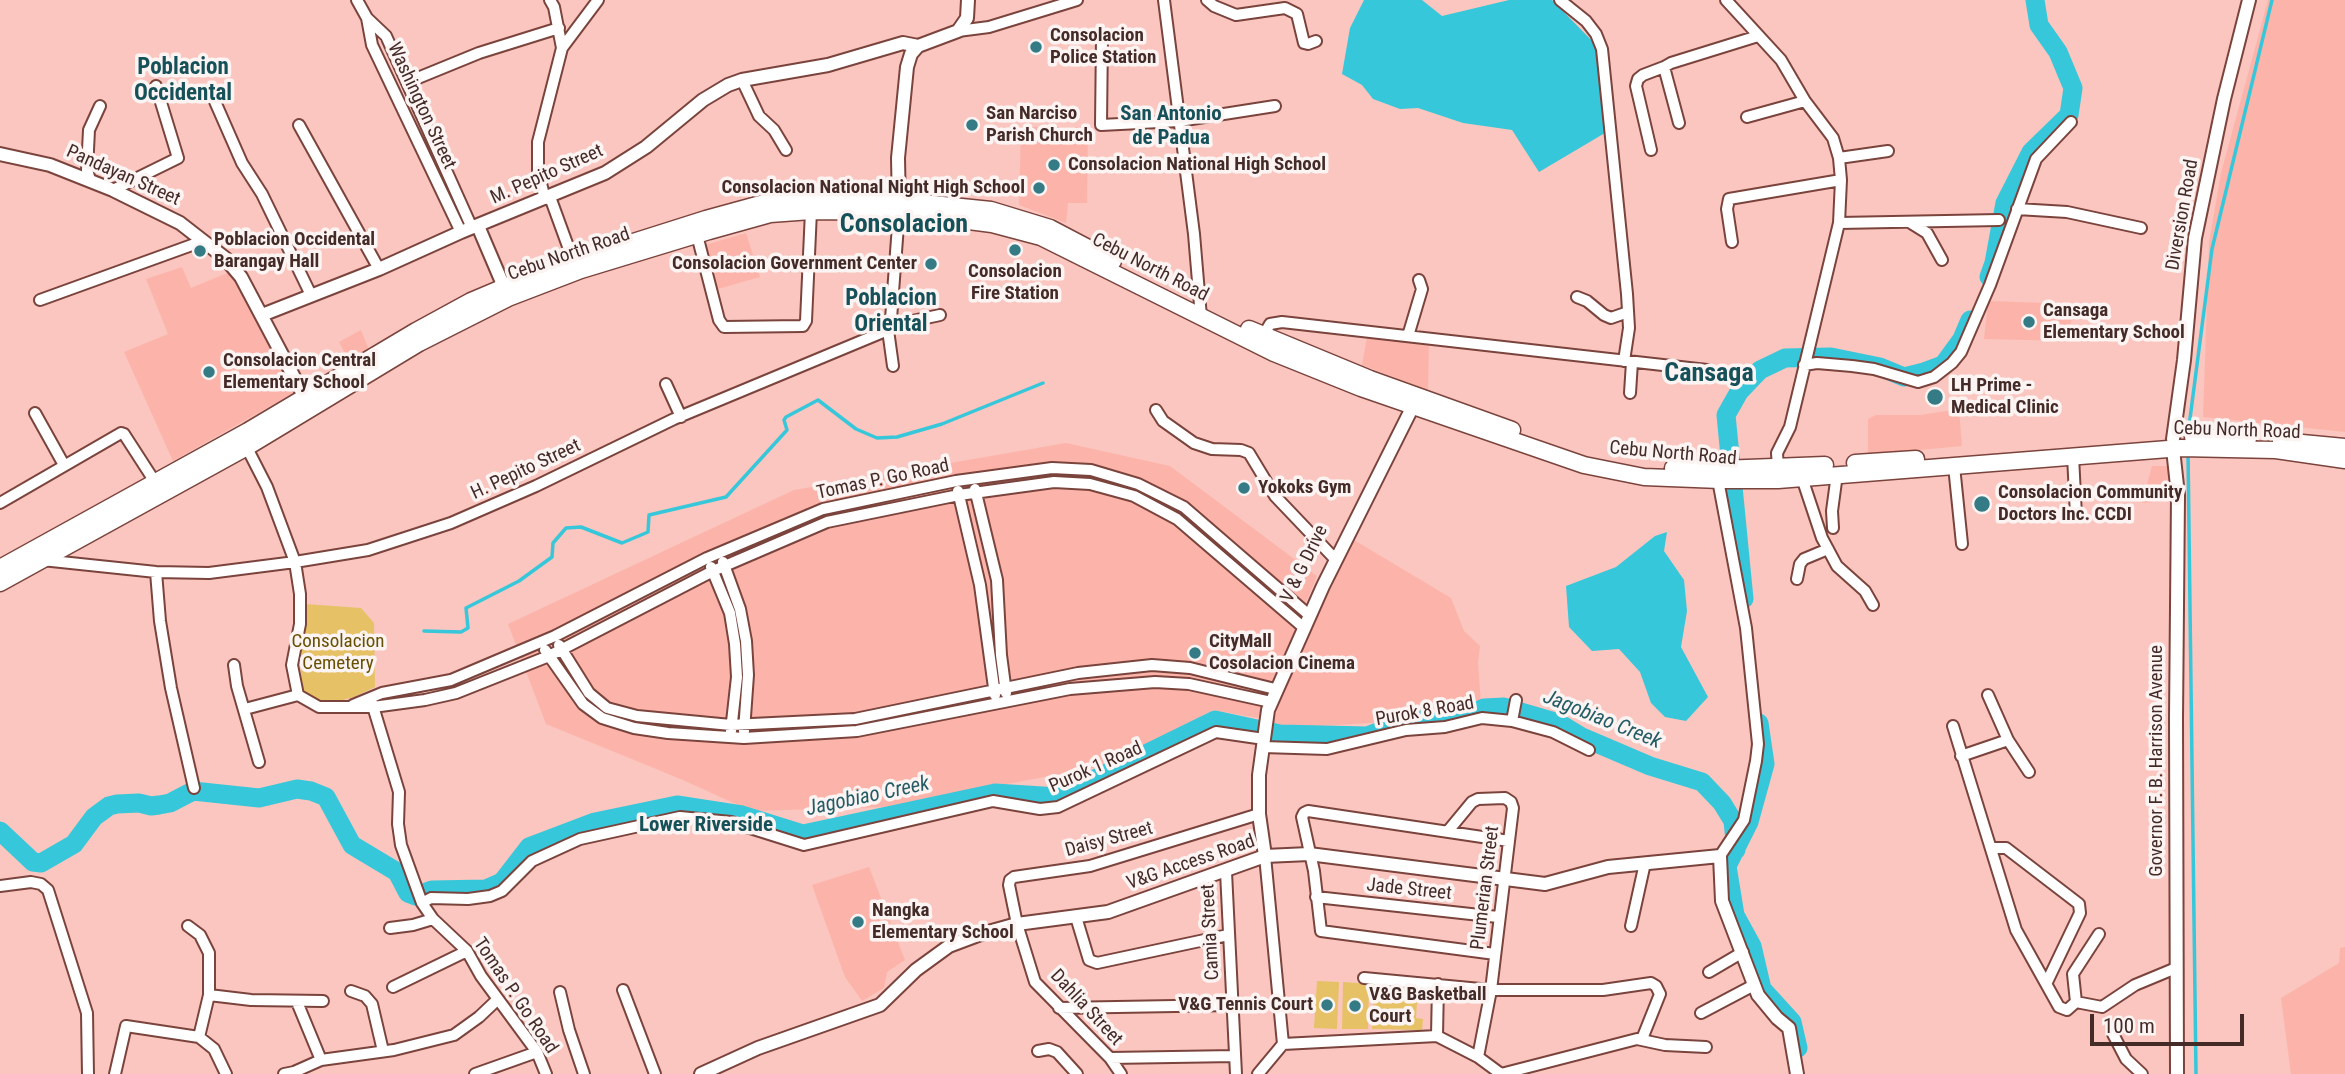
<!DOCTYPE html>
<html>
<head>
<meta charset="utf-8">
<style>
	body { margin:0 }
	#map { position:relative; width:2345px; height:1074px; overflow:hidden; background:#fac6bf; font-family:"Roboto Condensed",sans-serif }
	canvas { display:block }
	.scale { position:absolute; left:2090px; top:1014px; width:154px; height:32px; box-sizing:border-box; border:4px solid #442b28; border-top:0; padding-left:9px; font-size:21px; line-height:24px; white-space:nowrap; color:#442b28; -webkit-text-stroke:5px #fbf4f3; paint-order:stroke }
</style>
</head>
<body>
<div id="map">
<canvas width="2345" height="1074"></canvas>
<div class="scale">100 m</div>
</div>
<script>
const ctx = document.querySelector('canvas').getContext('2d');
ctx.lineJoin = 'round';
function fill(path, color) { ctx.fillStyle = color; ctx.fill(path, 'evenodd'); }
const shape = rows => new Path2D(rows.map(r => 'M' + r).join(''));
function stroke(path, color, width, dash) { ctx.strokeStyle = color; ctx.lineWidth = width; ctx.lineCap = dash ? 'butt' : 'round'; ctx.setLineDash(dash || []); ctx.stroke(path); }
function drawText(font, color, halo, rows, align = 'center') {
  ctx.font = font + ' "Roboto Condensed",sans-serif'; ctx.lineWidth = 7; ctx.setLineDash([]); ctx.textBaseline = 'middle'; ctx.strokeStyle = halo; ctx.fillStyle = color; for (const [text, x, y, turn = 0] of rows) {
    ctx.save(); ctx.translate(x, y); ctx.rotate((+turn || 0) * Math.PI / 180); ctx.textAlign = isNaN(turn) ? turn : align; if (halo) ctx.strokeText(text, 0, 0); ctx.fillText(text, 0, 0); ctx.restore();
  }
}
const built = shape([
	[2268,0,2345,0,2345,432,2203,417,2209,242,2221,173],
	[1021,127,1088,127,1087,203,1068,203,1066,223,1019,205],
	[746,233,760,277,718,289,705,245],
	[182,267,191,288,230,272,237,278,295,392,173,461,124,352,168,334,146,279],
	[1988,301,2074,304,2068,341,1984,339],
	[361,330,369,350,350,363,339,342],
	[1368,332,1429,341,1428,390,1362,365],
	[1959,409,1962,446,1868,455,1868,419,1876,415,1920,415],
	[1066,443,1170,466,1317,576,1258,718,1213,710,1108,765,885,807,751,811,683,780,546,724,508,624,794,490],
	[2152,466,2169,466,2171,501,2142,503],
	[1354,540,1451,598,1464,631,1480,646,1478,663,1481,704,1435,719,1271,729,1288,678],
	[869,867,905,960,887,972,884,988,862,1001,845,977,812,885],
	[2345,947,2345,1074,2291,1074,2281,998,2339,963,2340,948]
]);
const green = shape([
	[305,604,361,608,374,623,375,687,354,697,331,703,316,701,302,694,300,682],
	[1317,981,1339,982,1337,1029,1314,1028],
	[1343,982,1369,984,1368,1029,1342,1029],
	[1374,986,1424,990,1423,1002,1417,1002,1416,1018,1423,1019,1422,1030,1372,1029]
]);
const water = shape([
	[1364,0,1422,0,1442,16,1509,0,1552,0,1601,50,1610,130,1539,172,1512,130,1463,123,1418,108,1400,109,1373,99,1362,85,1342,74,1350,28],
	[1667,532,1664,551,1684,580,1687,611,1681,647,1708,697,1686,721,1665,717,1651,703,1640,672,1619,649,1592,651,1569,627,1566,586,1616,567,1655,536]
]);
const stream = shape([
	[2188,434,2212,249,2272,0],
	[2188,452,2196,1074],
	[424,631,461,632,468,628,466,608,519,581,552,557,553,543,566,528,581,527,622,543,648,532,649,515,726,497,787,430,784,420,786,417,818,400,856,429,877,438,897,437,942,424,1043,383]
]);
const river = shape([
	[1989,277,1994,263,2005,203,2031,152,2069,115,2073,88,2058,52,2039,25,2035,0],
	[1744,599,1726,415,1739,392,1760,370,1785,358,1831,357,1880,367,1904,377,1924,372,1943,365,1962,339,1970,320],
	[1759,723,1765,764,1749,822,1727,866,1735,915,1752,946,1762,989,1792,1022,1798,1048],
	[0,831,33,862,41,863,74,844,94,817,109,806,117,804,139,803,151,806,159,805,170,803,193,791,259,798,297,789,311,791,326,797,352,845,397,872,408,893,416,896,432,890,486,889,502,882,529,847,595,822,677,805,742,815,803,834,995,793,1058,797,1215,720,1280,734,1367,736,1411,719,1449,723,1484,708,1504,707,1559,723,1582,737,1650,766,1702,782,1722,803,1733,821,1736,850]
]);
const minor = shape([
	[357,0,367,18,372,45,461,232],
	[1164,0,1194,234,1201,317],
	[1207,0,1214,6,1236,15,1285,8,1297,14,1304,43,1308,44,1316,41],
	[1560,0,1586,21,1596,34,1602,49,1627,294,1629,328,1624,361],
	[1726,0,1781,60,1805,101,1833,138,1839,158,1841,180,1839,223,1790,427,1777,453,1778,468],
	[367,18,386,36,472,228],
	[958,31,989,27,1077,0],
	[1102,36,1101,125,1179,121,1275,106],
	[562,48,598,0],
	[742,80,759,116,774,130,786,150],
	[408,82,479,53,559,28],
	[213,97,242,163,262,194,311,295],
	[1747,117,1805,101],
	[1679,123,1664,67,1671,63,1758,36],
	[299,125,379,269],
	[1651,150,1636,86,1638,79,1643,75,1664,67],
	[1839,158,1888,151],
	[90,180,87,170,89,130,100,106],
	[113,190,178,158,156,86],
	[550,197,573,260],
	[545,199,538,172,538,142,562,48,554,7,550,0],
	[2017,209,2067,212,2141,228],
	[1839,223,1999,220],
	[1911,223,1927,233,1942,260],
	[697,235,719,320,724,327,803,326,806,321,811,211],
	[1732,242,1727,209,1729,199,1841,180],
	[1577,297,1587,301,1604,315,1611,318,1628,312],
	[40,300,203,241],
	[889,326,940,315],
	[1263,336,1270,324,1282,322,1707,370],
	[1408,336,1422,289,1419,280],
	[1804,365,1817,363,1852,366,1874,369,1918,382,1934,377,1952,363,1961,352,1990,285,2036,159,2071,122],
	[893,366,888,330,891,319,899,212],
	[666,384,681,417],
	[1630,393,1632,362],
	[1156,410,1163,421,1194,443,1212,449,1241,450,1249,453,1275,496,1336,560],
	[35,413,64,465],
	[245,444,267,487,295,562,300,594,300,624,292,665,298,695,319,707,373,707,425,700,456,693,549,656,713,571,827,522,959,495,1054,482,1090,484,1134,496,1177,519,1303,627],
	[2073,456,2076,515],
	[1954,466,1962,544],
	[1802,478,1822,538,1837,566,1865,591,1873,605],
	[1718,480,1746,628,1758,744,1756,761,1744,820,1720,856],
	[975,489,997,580,1001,655,1006,693],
	[958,491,980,585,995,695],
	[0,503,121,433,124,434,155,482],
	[1833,528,1832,511,1837,474],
	[42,560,156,572,209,573,295,562,368,550,451,523,536,486,674,419,888,330],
	[723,562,740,609,746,641,748,675,744,731],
	[711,567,730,613,735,644,737,677,731,731],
	[156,572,160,621,171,688,194,788],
	[1797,579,1800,564,1804,559,1828,549],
	[559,645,589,693,607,708,637,716,731,725,855,719,1078,673,1152,665,1190,668,1275,689],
	[545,650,583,704,602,718,634,728,668,733,744,738,857,731,1070,689,1155,682,1189,684,1271,702],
	[234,665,237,686,259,762],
	[1988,695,2008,740,2029,772],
	[372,703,399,792,398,824,401,845,422,903,433,919,467,951,481,976,537,1052,546,1074],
	[353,705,382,693,451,680,555,636,707,558,823,509,956,481,1052,468,1091,470,1138,484,1184,507,1309,615],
	[245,709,298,695],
	[1512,721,1516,700],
	[1953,726,2016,930,2059,1007,2067,1010,2076,1002,2102,1007,2135,985,2176,968],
	[1263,747,1327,749,1406,730,1445,727,1482,718,1512,721,1553,732,1589,750],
	[1961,756,2008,740],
	[1448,831,1472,802,1478,799,1505,798,1511,802,1513,808,1491,990,1478,1057],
	[1991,848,2006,848,2079,904,2080,913,2047,982],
	[1265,856,1283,1044],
	[1226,872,1236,1074],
	[0,886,31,882,41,884,48,890,87,1013,88,1074],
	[1316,897,1498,917],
	[422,903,431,898,468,899,490,896,502,891,532,861,580,839,680,817,731,822,804,845,993,801,1040,809,1058,807,1216,732,1264,739],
	[1076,917,1089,960,1097,963,1228,935],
	[188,926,200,935,209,953,209,995,199,1037],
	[1631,926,1645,863],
	[390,928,413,925,433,919],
	[1495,954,1321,931,1314,871,1302,817,1304,813,1308,811,1509,841],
	[1709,972,1743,952],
	[1364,978,1491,990,1603,990,1651,983,1656,986,1660,994,1642,1039],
	[393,987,467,951],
	[623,990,655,1074],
	[351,991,365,996,372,1004,383,1051],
	[560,992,569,1030,584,1074],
	[209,995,251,1000,323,1001],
	[297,1002,321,1060],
	[2076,1002,2073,974,2099,934],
	[1059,1008,1233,1005],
	[1701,1013,1754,985],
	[2113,1034,2126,1059,2142,1074],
	[1437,1036,1438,984],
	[1038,1051,1049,1049,1057,1052,1077,1074],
	[1110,1058,1235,1056],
	[115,1074,126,1026,199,1037,214,1049,226,1074],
	[284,1074,294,1072,321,1060,394,1050,454,1035,479,1017,498,999],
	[475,1074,537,1052],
	[1121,1074,1110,1058,1035,982,1017,924,1009,885,1010,880,1014,877,1090,866,1259,814],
	[1258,1074,1283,1044,1437,1036,1478,1057,1501,1074],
	[1501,1074,1637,1039,1665,1045,1706,1047]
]);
const tertiary = shape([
	[0,154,50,165,113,190,180,223,225,258,241,277,305,398],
	[899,208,898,158,907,67,911,54,918,46],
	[478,226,507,294],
	[262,315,379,269,461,232,605,173,646,147,703,100,728,85,742,80,828,65,903,43,918,46,958,31,967,18,968,0],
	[2173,439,2184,360,2195,238,2224,99,2249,0],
	[2173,449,2178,495,2176,718,2177,1074],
	[1265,856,1259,814,1259,775,1268,710,1323,586,1416,400],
	[701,1074,758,1048,880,1005,916,970,949,946,981,934,1017,924,1108,912,1265,856,1309,854,1545,884,1608,867,1720,856,1722,901,1758,995,1777,1018,1789,1028,1797,1074]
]);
const primary = shape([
	[1249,329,1370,379,1512,430],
	[2193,437,2248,439],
	[2281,441,2345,447],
	[1855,463,1916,459],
	[1673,468,1721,469,1825,465],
	[0,568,248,431,416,331,471,301,542,271,706,219,768,202,806,198,893,200,991,210,1050,228,1113,261],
	[0,583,247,447,419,343,508,298,581,270,709,231,770,214,811,211,899,212,992,224,1041,237,1274,353,1361,388,1584,465,1644,477,1720,480,1778,480,2181,448,2276,450,2345,460]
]);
const markers = [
	[1036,47,7,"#347b85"],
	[972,125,7,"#347b85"],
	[1054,165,7,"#347b85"],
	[1039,188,7,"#347b85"],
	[1015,250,7,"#347b85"],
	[200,251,7,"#347b85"],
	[931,264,7,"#347b85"],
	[2029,322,7,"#347b85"],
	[209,372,7,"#347b85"],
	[1935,397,9,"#347b85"],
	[1244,488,7,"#347b85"],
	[1982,504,9,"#347b85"],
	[1195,653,7,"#347b85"],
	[858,922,7,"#347b85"],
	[1327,1005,7,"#347b85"],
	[1355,1006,7,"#347b85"]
];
const poiNames = [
	["Consolacion",1050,36],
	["Police Station",1050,58],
	["San Narciso",986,114],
	["Parish Church",986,136],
	["Consolacion National High School",1068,165],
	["Consolacion National Night High School",1025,188,"right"],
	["Poblacion Occidental",214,240],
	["Barangay Hall",214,262],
	["Consolacion Government Center",917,264,"right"],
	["Consolacion",1015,272,"center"],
	["Fire Station",1015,294,"center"],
	["Cansaga",2043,311],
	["Elementary School",2043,333],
	["Consolacion Central",223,361],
	["Elementary School",223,383],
	["LH Prime -",1951,386],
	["Medical Clinic",1951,408],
	["Yokoks Gym",1258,488],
	["Consolacion Community",1998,493],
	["Doctors Inc. CCDI",1998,515],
	["CityMall",1209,642],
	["Cosolacion Cinema",1209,664],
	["Nangka",872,911],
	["Elementary School",872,933],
	["V&G Basketball",1369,995],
	["Court",1369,1017],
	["V&G Tennis Court",1313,1005,"right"]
];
const streetNames = [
	["Washington Street",421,106,65],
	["M. Pepito Street",547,175,-24],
	["Pandayan Street",123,176,24],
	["Diversion Road",2183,215,-80],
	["Cebu North Road",569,255,-19],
	["Cebu North Road",1150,268,27],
	["Cebu North Road",2237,431,2],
	["Cebu North Road",1673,454,5],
	["H. Pepito Street",526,470,-25],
	["Tomas P. Go Road",883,480,-12],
	["V & G Drive",1305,564,-64],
	["Purok 8 Road",1425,712,-10],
	["Governor F. B. Harrison Avenue",2157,761,-90],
	["Purok 1 Road",1096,768,-24],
	["Daisy Street",1109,840,-15],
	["V&G Access Road",1191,863,-19],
	["Plumerian Street",1486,888,-83],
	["Jade Street",1409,890,6],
	["Camia Street",1211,932,-93],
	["Tomas P. Go Road",515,996,56],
	["Dahlia Street",1086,1008,47]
];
const parkNames = [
	["Consolacion",338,642],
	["Cemetery",338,664]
];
const neighbourhoodNames = [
	["San Antonio",1171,115],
	["de Padua",1171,139],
	["Lower Riverside",706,826]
];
const waterNames = [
	["Jagobiao Creek",1602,720,22],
	["Jagobiao Creek",868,797,-12]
];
const quarterNames = [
	["Poblacion",183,68],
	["Occidental",183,94],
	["Poblacion",891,299],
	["Oriental",891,325]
];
const districtNames = [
	["Consolacion",904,225],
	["Cansaga",1709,374]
];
fill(built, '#fcb4aa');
fill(green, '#e6c165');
fill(water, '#37c7da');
stroke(stream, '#37c7da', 3.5);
stroke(river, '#37c7da', 19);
stroke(minor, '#7a443d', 14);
stroke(tertiary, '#7a443d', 16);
stroke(primary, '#7a443d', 19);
stroke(minor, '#fff', 10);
stroke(tertiary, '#fff', 12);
stroke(primary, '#fff', 16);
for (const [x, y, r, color] of markers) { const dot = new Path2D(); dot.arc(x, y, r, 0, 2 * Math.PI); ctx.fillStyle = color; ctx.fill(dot); stroke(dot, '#fbf4f3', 2.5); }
drawText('bold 19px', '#442b28', '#fbf4f3', poiNames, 'left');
drawText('19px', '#442b28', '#fbf4f3', streetNames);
drawText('19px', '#685002', '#fbf4f3', parkNames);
drawText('bold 21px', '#165159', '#fbf4f3', neighbourhoodNames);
drawText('italic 21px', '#235c64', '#fbf4f3', waterNames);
drawText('bold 23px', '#165159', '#fbf4f3', quarterNames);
drawText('bold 26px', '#165159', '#fbf4f3', districtNames);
</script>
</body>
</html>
